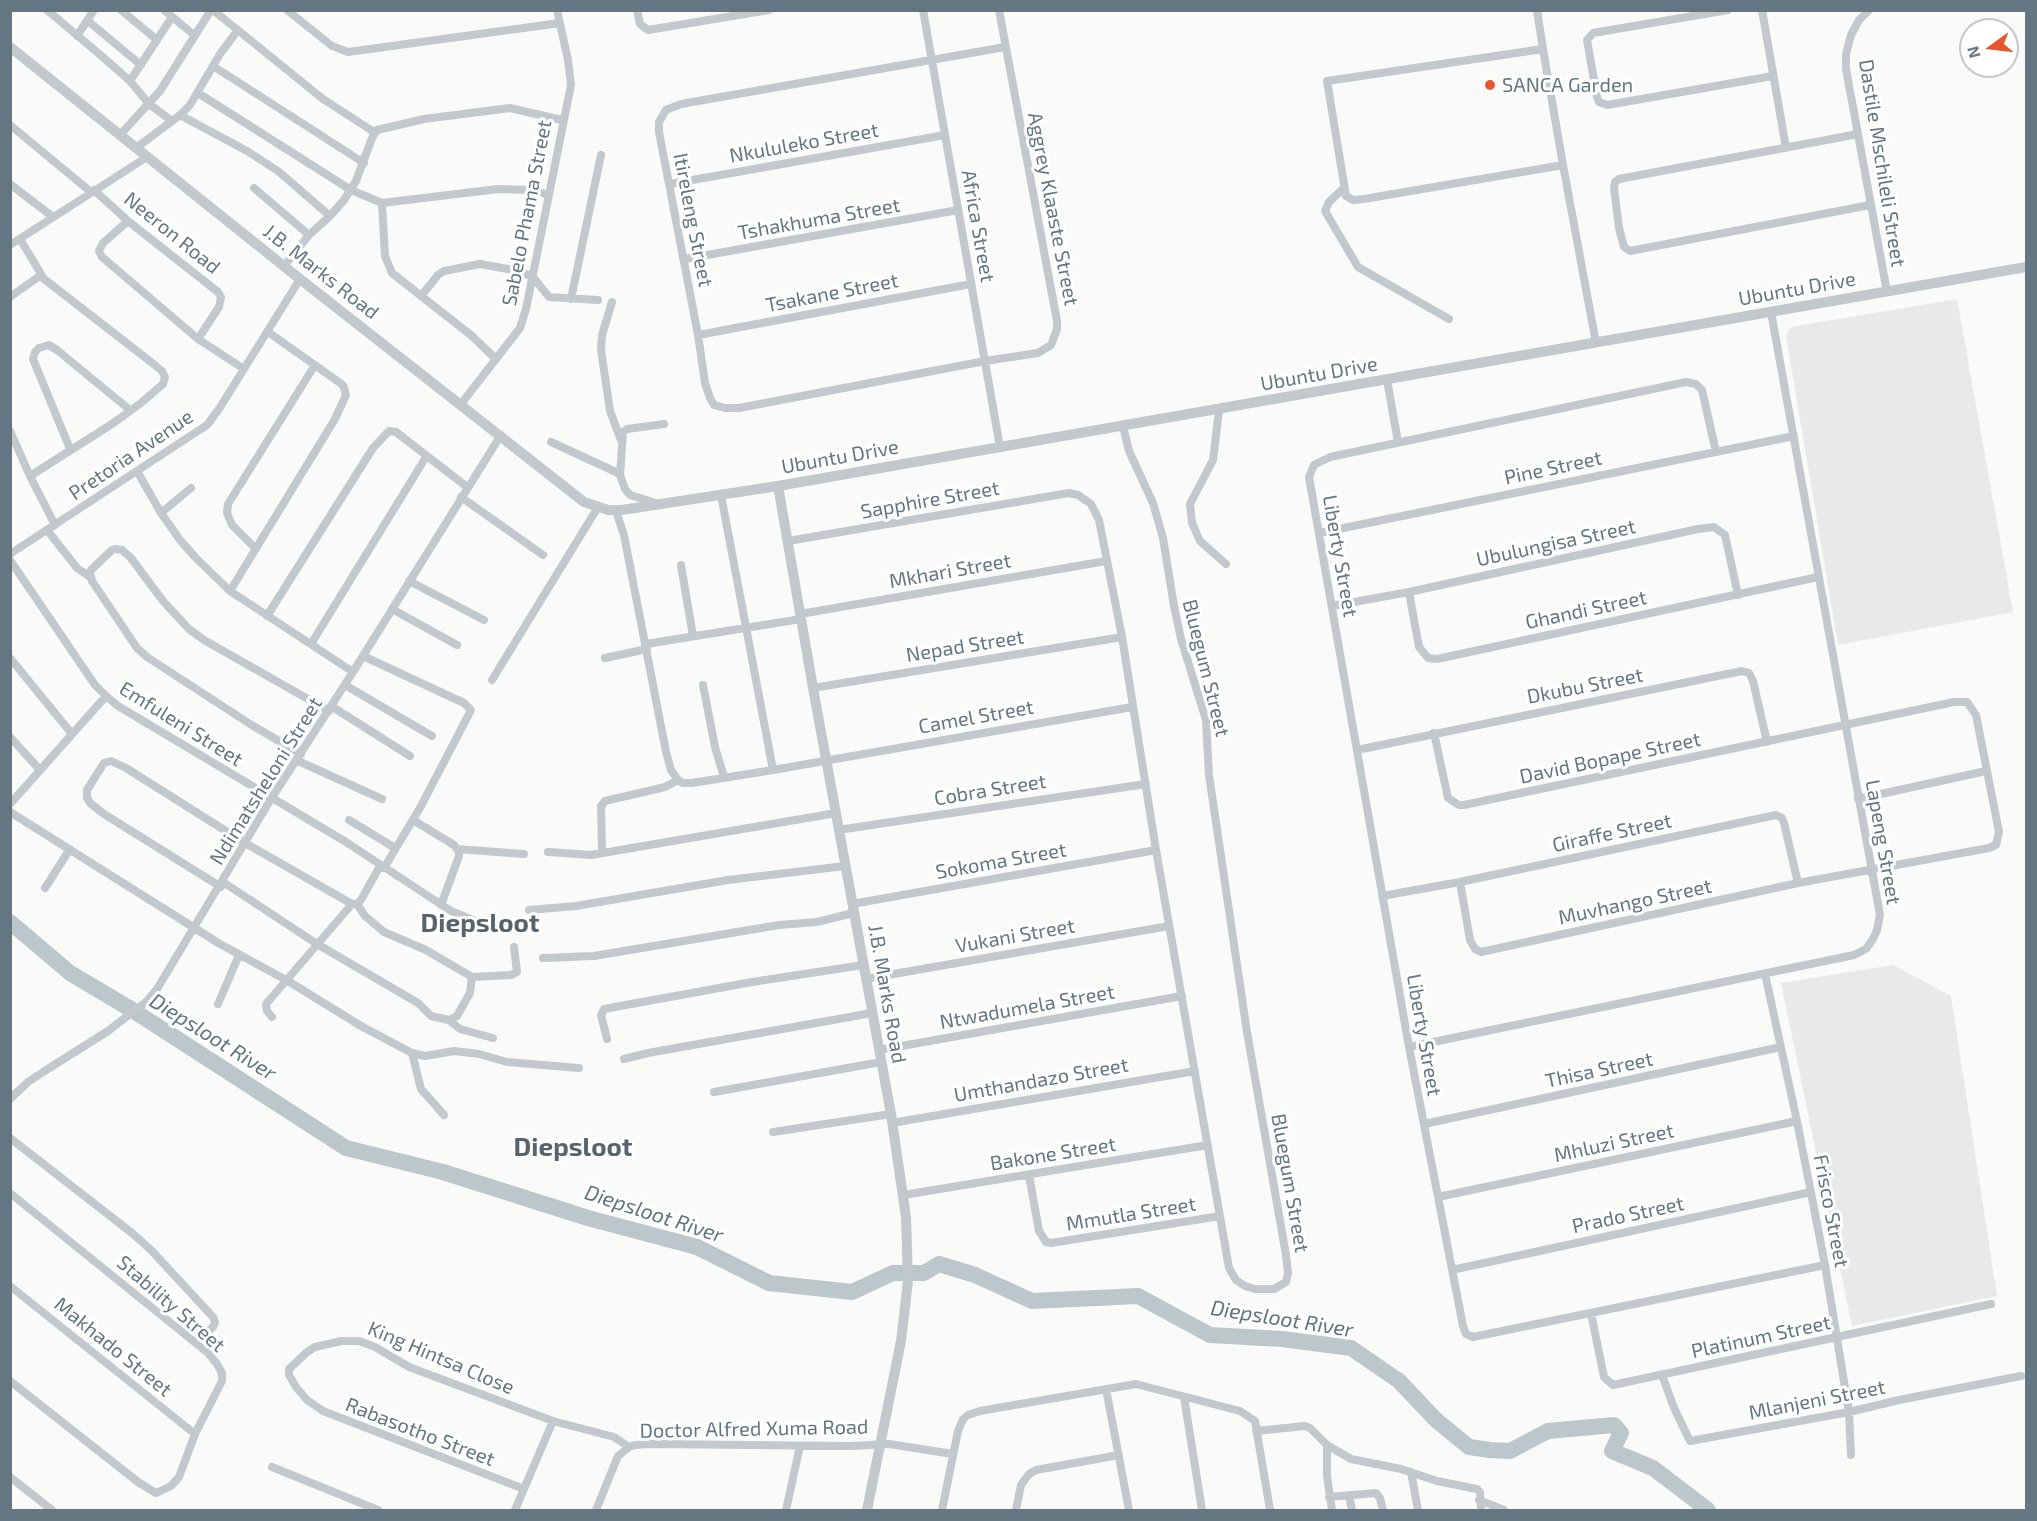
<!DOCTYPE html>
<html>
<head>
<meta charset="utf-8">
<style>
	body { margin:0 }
	#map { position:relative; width:2037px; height:1521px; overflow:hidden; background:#fafaf8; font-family:"Exo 2",sans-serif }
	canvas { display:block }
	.frame { position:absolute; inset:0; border:12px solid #657683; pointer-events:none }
	.north { position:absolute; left:1959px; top:18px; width:60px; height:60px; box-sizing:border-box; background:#fff; border:2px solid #c1c8cd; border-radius:50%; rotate:255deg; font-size:16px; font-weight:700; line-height:24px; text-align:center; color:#657683 }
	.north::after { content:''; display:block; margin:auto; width:21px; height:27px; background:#e4572e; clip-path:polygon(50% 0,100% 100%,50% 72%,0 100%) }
</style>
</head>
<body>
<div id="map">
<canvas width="2037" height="1521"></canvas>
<div class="frame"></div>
<div class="north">N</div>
</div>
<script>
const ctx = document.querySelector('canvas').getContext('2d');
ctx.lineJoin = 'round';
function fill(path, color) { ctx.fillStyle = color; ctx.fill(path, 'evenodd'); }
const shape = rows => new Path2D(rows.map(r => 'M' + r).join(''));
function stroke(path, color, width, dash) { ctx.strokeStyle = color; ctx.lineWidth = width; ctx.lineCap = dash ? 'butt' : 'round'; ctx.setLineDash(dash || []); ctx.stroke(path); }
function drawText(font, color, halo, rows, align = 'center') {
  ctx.font = font + ' "Exo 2",sans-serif'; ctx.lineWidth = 6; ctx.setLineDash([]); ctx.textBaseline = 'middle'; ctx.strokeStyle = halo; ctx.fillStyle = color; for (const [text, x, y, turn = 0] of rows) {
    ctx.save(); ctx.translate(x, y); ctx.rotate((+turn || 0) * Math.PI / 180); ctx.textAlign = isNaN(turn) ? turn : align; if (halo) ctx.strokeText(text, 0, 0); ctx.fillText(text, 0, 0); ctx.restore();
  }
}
const built = shape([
	[1957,299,2013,612,1838,645,1786,336,1791,327],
	[1893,965,1951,996,1997,1296,1852,1326,1781,983]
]);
const river = shape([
	[10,922,70,973,134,1011,346,1148,443,1172,588,1218,697,1247,769,1283,852,1292,893,1273,924,1273,939,1264,975,1275,1032,1301,1138,1296,1210,1335,1282,1339,1351,1348,1399,1381,1436,1420,1469,1447,1490,1450,1510,1451,1548,1431,1614,1425,1621,1433,1612,1451,1653,1468,1708,1510]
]);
const minor = shape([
	[47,10,104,58,130,81,149,104,172,121],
	[121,10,157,40],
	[164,10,194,35],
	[213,10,323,99,374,132],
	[287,10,332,46,348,52,560,23],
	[637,10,640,24,648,30,769,10],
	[923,10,1000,447],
	[999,10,1057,321,1057,329,1051,345,1038,353,985,361,739,408,725,408,714,405,710,398,705,383,698,335,659,132,659,122,666,110,681,104,1005,47],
	[1537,10,1543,49,1563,165,1364,199,1353,200,1346,196,1327,81,1543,49],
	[1728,10,1593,33,1587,40,1597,97,1599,102,1607,105,1773,76],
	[1762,10,1786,148],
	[1869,10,1859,20,1851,35,1846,54,1846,69,1887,292],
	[88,21,141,65],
	[77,36,94,10],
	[213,66,364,163],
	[130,81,172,17],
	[198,93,351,190,382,203,498,189,533,190,549,195],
	[180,115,247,151,278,171,330,216],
	[10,125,91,192],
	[1858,134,1619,179,1615,182,1614,188,1619,228,1624,247,1630,251,1870,205],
	[120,135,160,91,211,10],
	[136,148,180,115,190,105,220,54,238,30],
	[1563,165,1596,343],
	[10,184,53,217],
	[670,184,945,135],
	[254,188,309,235],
	[1344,188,1329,202,1325,211,1358,267,1449,319],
	[94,190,128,221,218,292,221,297,219,307,198,339],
	[382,203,385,256,392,273,472,336,496,359],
	[128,221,103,243,99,251,102,257,198,339,244,369],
	[20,239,44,279,151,362,162,371,165,377,163,384,141,403,112,424,30,476],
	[10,245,147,157],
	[685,259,958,210],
	[284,266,309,235,330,216,344,200,356,181,372,138,377,130,424,119,510,108,562,120],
	[421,296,438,275,444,271,480,264,519,271,533,277,549,297,598,300],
	[10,297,41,275],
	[571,299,601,155],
	[612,302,602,335,601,350,610,411,621,440],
	[698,335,971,284],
	[1387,380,1398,442],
	[461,404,520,328,526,309,571,85,568,60,557,10],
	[1219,410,1213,460,1190,504,1192,523,1200,541,1226,564],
	[10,431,30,476,55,525],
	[551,442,616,472,620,475,625,489,630,495,659,504],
	[70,449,33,359,35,352,39,348,49,345,57,350,130,410],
	[1716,452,1702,390,1696,384,1686,382,1330,457,1314,465,1309,477,1409,1047,1463,1326,1466,1334,1473,1337,1825,1265],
	[137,471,161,513,180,540,195,557,230,591,353,672],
	[620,475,623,432,627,429,664,424],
	[721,495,773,770],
	[461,497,543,555],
	[616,511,624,535,666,752,671,770,678,780,683,783,692,783,773,770,1132,707],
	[161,513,191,488],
	[47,530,77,568,90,577],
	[1319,533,1794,436],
	[788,541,1069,493,1078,495,1091,504,1099,520,1122,637,1156,850,1229,1268,1236,1280,1245,1286,1255,1289,1274,1289,1286,1282,1288,1273,1286,1255,1247,1032,1213,802,1209,775,1206,720,1181,639,1174,606,1163,538,1153,503,1129,451,1123,426],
	[256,549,232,525,227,513,228,504,315,365],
	[10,554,207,425,219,409,300,279],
	[10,560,95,685,106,696,118,706,346,842,451,911,480,923,509,928],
	[681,565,693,636],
	[409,581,484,620],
	[230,591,335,419,346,395,343,385,268,332],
	[1409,592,1419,647,1428,658,1437,659,1818,577],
	[1332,606,1409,592,1698,529,1714,527,1725,535,1738,595],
	[392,609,457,645],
	[800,614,1106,561],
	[267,616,373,448,389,431,396,432,467,487],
	[311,644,426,457],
	[646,644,801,619],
	[363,656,464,703,471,710,420,808,384,868],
	[10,658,72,734],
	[605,658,647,649],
	[492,680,598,507],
	[345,685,432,736],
	[703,685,715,747,724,777],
	[813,688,1122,637],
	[331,706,410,756],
	[1434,733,1448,798,1459,805,1464,805,1954,702,1967,702,1976,715,1999,832,1996,845,1989,848,1798,883,1481,952,1475,949,1470,940,1460,882],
	[10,737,40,770],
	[1357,750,1742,671,1749,673,1753,681,1767,742],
	[301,754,250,724,147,657,137,648,92,581,90,573,91,570,112,550,115,549,122,550,131,558,163,601,189,629,204,640,329,711],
	[296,760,382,799],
	[1858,799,1986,771],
	[10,804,106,696],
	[10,812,220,944,288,981,361,1026,412,1053,425,1056,454,1051,479,1054,507,1062,579,1068],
	[349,820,395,848],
	[413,820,454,845,459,852,459,856,441,905],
	[838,830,1146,784],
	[457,849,524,854],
	[548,852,591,855,836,813],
	[602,853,601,806,605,801,665,787,678,780],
	[223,882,317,944,418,1003,431,1016,449,1020,457,1016,470,993,472,977,426,950,384,932,365,916,357,904],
	[221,887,104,814,90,803,87,798,87,790,104,763,111,761,126,768,245,843,352,904,357,904,361,900,380,866],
	[45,888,70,849],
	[1382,896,1460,882,1776,815,1782,818,1784,823,1798,883],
	[852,904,1156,850],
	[529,910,576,906,728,880,845,866],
	[543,958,594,956,779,925,817,922,853,913],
	[1765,974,1797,1121,1825,1265,1849,1412,1851,1455],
	[472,977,511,975,517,972,514,947],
	[865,979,1169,926],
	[218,1004,239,955],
	[272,1017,267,1011,266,1004,352,904],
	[449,1020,460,1029,493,1038],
	[607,1039,601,1015,604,1009,752,982,863,965],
	[1409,1047,1854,955,1866,949,1873,939,1877,930,1880,915,1771,312],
	[879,1050,1182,996],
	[412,1053,421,1089,444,1115],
	[624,1059,648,1053,872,1013],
	[714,1092,881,1062],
	[10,1099,28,1082,43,1072,108,1031,134,1011,146,1002,157,989,271,799,353,672,501,435],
	[892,1123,1195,1071],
	[1424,1124,1781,1047],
	[773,1132,891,1114],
	[10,1138,132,1233,151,1250,213,1317,215,1322,213,1327,195,1342],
	[1029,1175,1039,1231,1046,1242,1051,1243,1220,1216],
	[10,1193,208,1353,217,1364,222,1373,222,1381,195,1434,179,1477,171,1486,156,1493,138,1482,10,1381],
	[903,1195,1208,1145],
	[1438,1197,1797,1121],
	[1452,1270,1811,1192],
	[10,1286,195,1434],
	[1591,1313,1604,1377,1613,1385,1991,1304],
	[1662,1375,1674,1408,1690,1441,1849,1412,1899,1400,2021,1376],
	[1106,1389,1129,1510],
	[1184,1397,1202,1510],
	[1256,1431,1305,1426,1310,1428,1327,1445,1351,1459,1401,1469,1437,1481,1477,1489,1480,1492,1481,1510],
	[1327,1445,1327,1476,1332,1510],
	[272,1467,378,1510],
	[1411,1472,1418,1510],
	[10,1477,52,1510],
	[524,1489,323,1411,307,1400,296,1387,289,1375,289,1369,307,1352,315,1347,341,1341,359,1341,375,1347,409,1367,553,1421,614,1437,629,1447],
	[1349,1495,1352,1510],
	[1329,1497,1376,1493,1380,1498,1383,1510],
	[1479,1500,1504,1510],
	[515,1510,553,1421],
	[596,1510,618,1456,629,1447,635,1445,649,1444,850,1446,889,1444,953,1454],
	[786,1510,800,1446],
	[942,1510,958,1431,963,1419,968,1415,980,1411,1136,1384,1240,1411,1255,1421,1270,1510],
	[1016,1510,1021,1485,1029,1474,1036,1470,1119,1455]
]);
const tertiary = shape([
	[10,47,300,279,584,502,608,510,622,510,778,486,2026,267],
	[778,486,813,688,891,1114,906,1217,908,1281,901,1341,867,1510]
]);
const markers = [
	[1490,85,6,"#e4572e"]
];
const poiNames = [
	["SANCA Garden",1502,85]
];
const streetNames = [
	["Nkululeko Street",804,143,-10],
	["Dastile Mschileli Street",1882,163,81],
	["Aggrey Klaaste Street",1053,209,79],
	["Sabelo Phama Street",527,213,-79],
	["Tshakhuma Street",819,219,-10],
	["Itireleng Street",693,220,79],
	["Africa Street",978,226,80],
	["Neeron Road",172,233,39],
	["J.B. Marks Road",321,272,38],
	["Ubuntu Drive",1797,289,-10],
	["Tsakane Street",832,293,-11],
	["Ubuntu Drive",1319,374,-10],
	["Pretoria Avenue",131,455,-34],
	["Ubuntu Drive",840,457,-10],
	["Pine Street",1553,468,-12],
	["Sapphire Street",930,500,-10],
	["Ubulungisa Street",1556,543,-12],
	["Liberty Street",1340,556,80],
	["Mkhari Street",950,571,-10],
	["Ghandi Street",1586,610,-12],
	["Nepad Street",965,646,-9],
	["Bluegum Street",1206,668,76],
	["Dkubu Street",1585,686,-11],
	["Camel Street",976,717,-10],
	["Emfuleni Street",181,724,32],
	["David Bopape Street",1610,758,-12],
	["Ndimatsheloni Street",266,781,-58],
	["Cobra Street",990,790,-9],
	["Giraffe Street",1612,833,-12],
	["Lapeng Street",1883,842,80],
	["Sokoma Street",1001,861,-10],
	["Muvhango Street",1635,902,-12],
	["Vukani Street",1015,936,-10],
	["J.B. Marks Road",887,994,80],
	["Ntwadumela Street",1027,1007,-10],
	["Liberty Street",1424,1035,80],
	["Thisa Street",1599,1070,-12],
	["Umthandazo Street",1041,1080,-10],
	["Mhluzi Street",1614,1143,-12],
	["Bakone Street",1053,1154,-9],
	["Bluegum Street",1290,1183,80],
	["Frisco Street",1831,1211,79],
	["Mmutla Street",1131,1214,-9],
	["Prado Street",1628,1215,-12],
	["Stability Street",171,1304,41],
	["Platinum Street",1761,1337,-12],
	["Makhado Street",113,1347,39],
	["King Hintsa Close",441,1358,23],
	["Mlanjeni Street",1817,1400,-11],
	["Doctor Alfred Xuma Road",754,1429,-1],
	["Rabasotho Street",420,1432,21]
];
const waterNames = [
	["Diepsloot River",213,1037,32],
	["Diepsloot River",654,1214,18],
	["Diepsloot River",1282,1319,9]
];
const districtNames = [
	["Diepsloot",480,923],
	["Diepsloot",573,1147]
];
fill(built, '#e8e9e9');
stroke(river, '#bbc7cb', 16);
stroke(minor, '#c3c8cc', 8);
stroke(tertiary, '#c3c8cc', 10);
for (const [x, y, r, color] of markers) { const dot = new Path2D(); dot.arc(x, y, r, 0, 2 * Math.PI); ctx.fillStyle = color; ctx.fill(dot); stroke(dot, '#fff', 2); }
drawText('20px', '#657683', '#fff', poiNames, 'left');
drawText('20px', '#657683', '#fff', streetNames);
drawText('italic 21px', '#60757c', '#fff', waterNames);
drawText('bold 26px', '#57646e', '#fff', districtNames);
</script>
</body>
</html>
